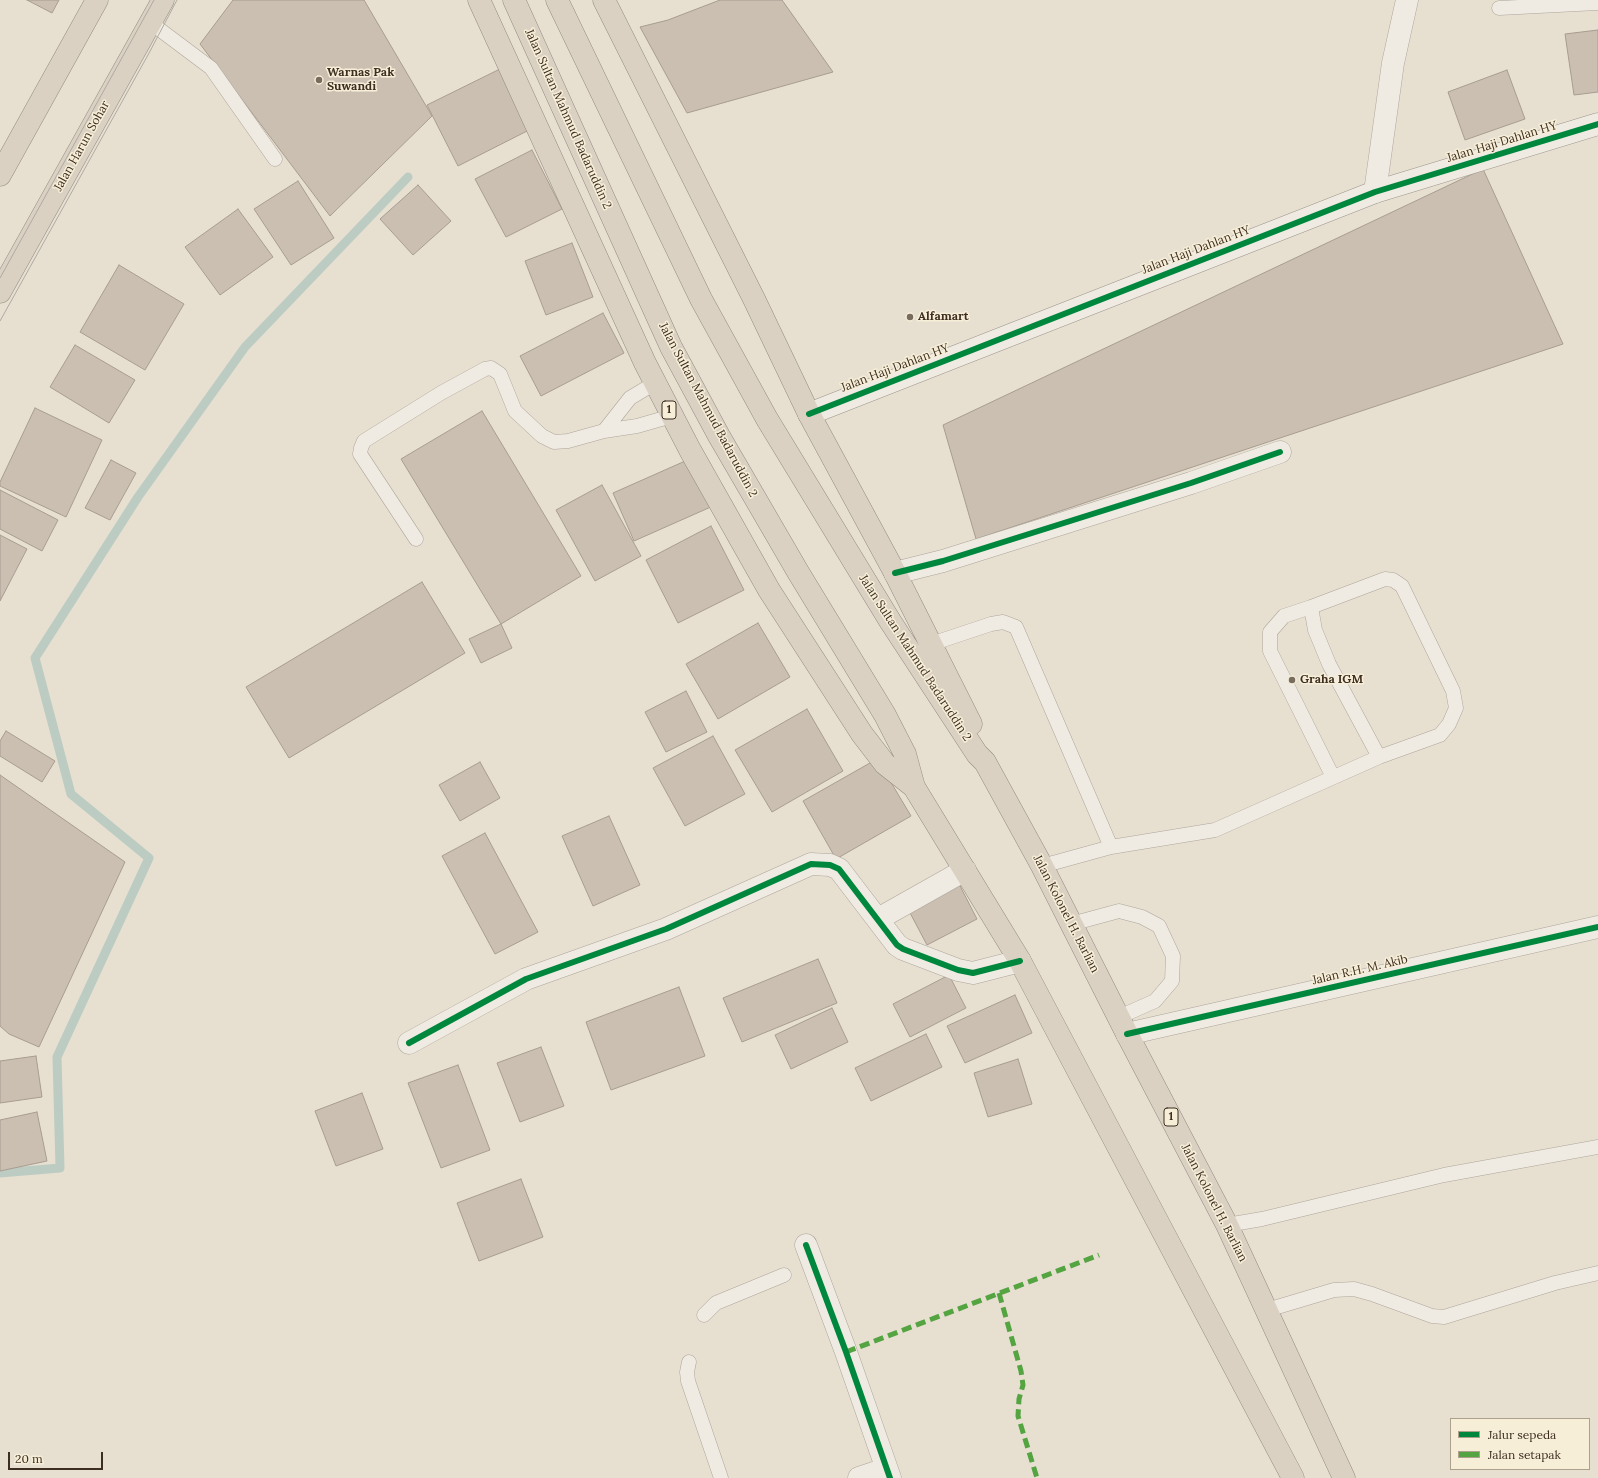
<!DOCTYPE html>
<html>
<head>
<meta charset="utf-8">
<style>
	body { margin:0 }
	#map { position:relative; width:1598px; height:1478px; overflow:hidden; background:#e7e0d1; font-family:Lora,serif }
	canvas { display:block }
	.legend { position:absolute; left:1450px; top:1418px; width:140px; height:52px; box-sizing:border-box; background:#f7eed8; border:1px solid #ada18e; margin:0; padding:5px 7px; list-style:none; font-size:12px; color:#3d2e20 }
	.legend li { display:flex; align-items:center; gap:8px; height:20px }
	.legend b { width:20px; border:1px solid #ada18e }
	.scale { position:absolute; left:8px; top:1452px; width:95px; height:18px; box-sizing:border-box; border:2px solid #3d2e20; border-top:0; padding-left:5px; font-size:12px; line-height:14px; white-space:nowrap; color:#3d2e20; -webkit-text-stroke:3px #f7eed8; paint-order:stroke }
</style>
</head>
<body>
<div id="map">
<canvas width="1598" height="1478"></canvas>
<ul class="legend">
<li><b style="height:5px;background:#00873e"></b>Jalur sepeda</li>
<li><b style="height:5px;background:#54a441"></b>Jalan setapak</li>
</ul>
<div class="scale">20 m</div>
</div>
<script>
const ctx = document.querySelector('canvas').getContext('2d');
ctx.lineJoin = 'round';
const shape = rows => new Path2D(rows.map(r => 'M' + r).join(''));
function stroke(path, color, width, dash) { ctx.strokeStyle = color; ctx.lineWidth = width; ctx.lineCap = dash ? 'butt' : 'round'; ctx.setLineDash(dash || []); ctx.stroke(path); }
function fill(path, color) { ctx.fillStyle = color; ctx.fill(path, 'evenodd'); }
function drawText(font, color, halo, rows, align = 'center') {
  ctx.font = font + ' Lora,serif'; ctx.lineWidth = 3; ctx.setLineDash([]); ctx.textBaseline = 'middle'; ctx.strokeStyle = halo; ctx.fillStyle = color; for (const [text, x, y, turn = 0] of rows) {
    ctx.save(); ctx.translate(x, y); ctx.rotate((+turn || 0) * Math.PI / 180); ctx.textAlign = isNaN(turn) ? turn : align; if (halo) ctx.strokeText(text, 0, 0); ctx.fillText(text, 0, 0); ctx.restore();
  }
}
const stream = shape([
	[0,1173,60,1168,57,1057,149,858,71,794,35,658,138,497,245,347,408,177]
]);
const building = shape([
	[27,0,59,0,52,13,27,0],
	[233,0,364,0,432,116,330,216,200,44,233,0],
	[720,0,782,0,833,72,687,113,640,27,668,20,720,0],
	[1598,30,1598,92,1574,95,1565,34,1598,30],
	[504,67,535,127,458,166,427,105,504,67],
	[1507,70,1525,119,1465,140,1448,92,1507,70],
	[532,150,562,209,506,237,475,179,532,150],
	[1483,169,1563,344,976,539,943,425,1483,169],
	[298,181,334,238,291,265,254,209,298,181],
	[418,185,451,221,413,255,380,219,418,185],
	[238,209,273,257,220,295,185,247,238,209],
	[572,243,593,297,546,315,525,261,572,243],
	[119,265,184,304,145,370,80,332,119,265],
	[603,313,624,353,541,396,520,356,603,313],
	[75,345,135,380,109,423,50,387,75,345],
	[35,408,102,440,66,517,0,486,0,482,35,408],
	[482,411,581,576,501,624,401,459,482,411],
	[692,458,713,506,634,541,613,493,692,458],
	[111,460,136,473,110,520,85,508,111,460],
	[602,485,641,556,595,581,556,510,602,485],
	[0,490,58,520,42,551,0,529,0,490],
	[711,526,744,590,678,623,646,560,711,526],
	[0,535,27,549,0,601,0,535],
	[422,582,465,653,289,758,246,687,422,582],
	[758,623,790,677,718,719,686,664,758,623],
	[501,624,512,648,481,663,469,639,501,624],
	[686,691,707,732,666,752,645,712,686,691],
	[807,709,843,771,772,812,735,750,807,709],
	[6,731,55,761,42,782,0,756,0,741,6,731],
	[713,736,745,794,685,826,653,768,713,736],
	[877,759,911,816,836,859,803,801,877,759],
	[480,762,500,798,460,821,439,785,480,762],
	[0,775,125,862,39,1047,9,1034,0,1026,0,775],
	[609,816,640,885,593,906,562,836,609,816],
	[485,833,538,932,495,954,442,856,485,833],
	[959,884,977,919,927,945,909,911,959,884],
	[818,959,837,1003,742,1042,723,998,818,959],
	[949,975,966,1008,910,1037,893,1004,949,975],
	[679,987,705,1056,611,1090,586,1022,679,987],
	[1015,995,1032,1033,965,1063,947,1026,1015,995],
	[832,1008,848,1042,791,1069,775,1035,832,1008],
	[926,1034,942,1067,871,1101,855,1068,926,1034],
	[541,1047,564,1106,520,1122,497,1063,541,1047],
	[36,1056,42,1097,0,1103,0,1061,36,1056],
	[1018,1059,1032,1104,988,1117,974,1073,1018,1059],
	[458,1065,490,1150,441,1168,408,1083,458,1065],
	[362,1093,383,1149,336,1166,315,1111,362,1093],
	[37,1112,47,1161,0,1171,0,1120,37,1112],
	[521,1179,543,1237,479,1261,457,1203,521,1179]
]);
const lane = shape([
	[1499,8,1598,3],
	[151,23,211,68,275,159],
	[604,431,630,398,655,383],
	[416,539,360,454,361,448,364,441,441,393,485,369,491,368,500,374,515,411,542,436,554,442,568,441,604,431,637,426,672,416],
	[1311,607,1284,616,1270,632,1270,651,1333,777],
	[931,644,991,624,1003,622,1016,627,1111,847],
	[1042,866,1111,847,1215,830,1379,757,1440,735,1449,724,1456,708,1453,691,1402,586,1393,580,1385,579,1311,607,1315,630,1329,664,1379,757],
	[1071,924,1119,911,1142,917,1159,926,1173,956,1172,981,1155,1001,1119,1017],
	[1227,1225,1262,1219,1444,1175,1598,1147],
	[1267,1310,1334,1290,1354,1289,1372,1294,1432,1316,1444,1317,1555,1283,1598,1273],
	[704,1315,716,1303,784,1275],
	[689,1362,687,1372,688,1381,721,1478]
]);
const street = shape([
	[1375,192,1393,63,1407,0],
	[895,573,943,561,1191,483,1280,452],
	[878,919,965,870],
	[1127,1034,1598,927],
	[409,1043,526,979,666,929,811,864,830,865,839,869,897,945,903,949,958,970,973,973,1020,961],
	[806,1245,846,1352,890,1478],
	[859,1478,886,1469]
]);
const secondary = shape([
	[809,414,1375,192,1598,124]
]);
const highway = shape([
	[479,0,645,363,690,450,769,590,862,734,885,764,914,787],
	[514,0,671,347,719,436,798,572,885,715,905,754,914,787,1020,961,1293,1478],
	[557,0,701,299,767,419,890,621,977,754,985,762,1042,866,1127,1034,1227,1225,1344,1478],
	[604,0,754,299,809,414,895,573,971,724],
	[0,175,97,0],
	[0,292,163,0]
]);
const tram = shape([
	[0,278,154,0],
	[0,321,148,55,177,0]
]);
const quiet = shape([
	[999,1293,1021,1371,1023,1385,1019,1399,1018,1416,1037,1478],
	[846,1352,1099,1255]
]);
const cycleway = shape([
	[809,414,1375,192,1598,124],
	[895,573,943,561,1191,483,1280,452],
	[1127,1034,1598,927],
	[409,1043,526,979,666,929,811,864,830,865,839,869,897,945,903,949,958,970,973,973,1020,961],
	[806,1245,846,1352,890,1478]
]);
const markers = [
	[319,80,4,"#786c5e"],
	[910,317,4,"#786c5e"],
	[1292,680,4,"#786c5e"]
];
const shields = [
	[669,410,14],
	[1171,1117,14]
];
const shieldNames = [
	["1",669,410],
	["1",1171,1117]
];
const poiNames = [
	["Warnas Pak",327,73],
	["Suwandi",327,87],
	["Alfamart",918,317],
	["Graha IGM",1300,680]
];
const streetNames = [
	["Jalan Sultan Mahmud Badaruddin 2",568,119,66],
	["Jalan Haji Dahlan HY",1502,142,-17],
	["Jalan Harun Sohar",82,146,-61],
	["Jalan Haji Dahlan HY",1196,250,-21],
	["Jalan Haji Dahlan HY",895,368,-21],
	["Jalan Sultan Mahmud Badaruddin 2",708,410,62],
	["Jalan Sultan Mahmud Badaruddin 2",915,658,57],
	["Jalan Kolonel H. Barlian",1066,914,63],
	["Jalan R.H. M. Akib",1360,970,-13],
	["Jalan Kolonel H. Barlian",1214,1203,63]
];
stroke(stream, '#bcccc2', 9);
fill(building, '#cbbfb2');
stroke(building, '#a89c90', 1);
stroke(lane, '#ada599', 15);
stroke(street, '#ada599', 23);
stroke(secondary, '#9c958a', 23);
stroke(highway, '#928b80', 23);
stroke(lane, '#efebe3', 14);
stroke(street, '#efebe3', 22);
stroke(secondary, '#efebe3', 22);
stroke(highway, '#dad1c2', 22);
stroke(tram, '#afaaa2', 1);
stroke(quiet, '#54a441', 5, [10, 5]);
stroke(cycleway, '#00873e', 6);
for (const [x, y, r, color] of markers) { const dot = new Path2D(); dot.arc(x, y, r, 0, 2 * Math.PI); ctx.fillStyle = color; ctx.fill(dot); stroke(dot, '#f7eed8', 1.5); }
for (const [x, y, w] of shields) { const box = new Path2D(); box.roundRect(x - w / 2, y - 9, w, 18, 3); ctx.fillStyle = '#f7eed8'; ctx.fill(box); stroke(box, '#3d2e20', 1); }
drawText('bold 11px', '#3d2e20', null, shieldNames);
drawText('bold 12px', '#3d2e20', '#f7eed8', poiNames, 'left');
drawText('12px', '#3d2e20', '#f7eed8', streetNames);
</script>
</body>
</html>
